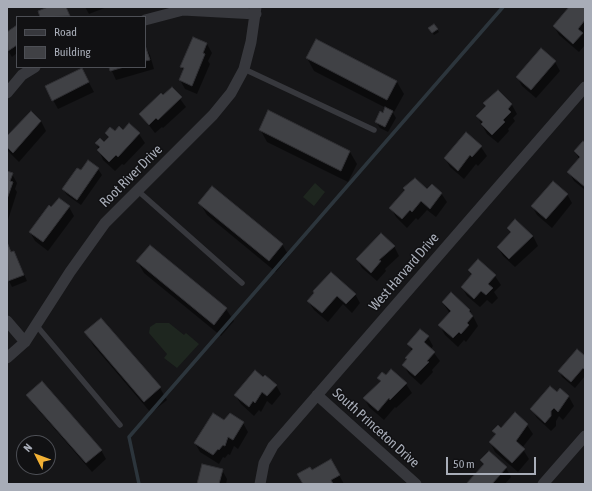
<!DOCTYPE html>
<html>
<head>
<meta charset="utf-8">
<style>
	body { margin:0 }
	#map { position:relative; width:592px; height:491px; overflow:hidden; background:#161618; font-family:"Asap Condensed",sans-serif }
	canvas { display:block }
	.frame { position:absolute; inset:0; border:8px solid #a8adb8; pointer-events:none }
	.legend { position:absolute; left:16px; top:16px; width:130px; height:52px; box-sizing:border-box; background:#111113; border:1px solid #4d4f55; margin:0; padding:5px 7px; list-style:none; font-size:12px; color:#a8adb8 }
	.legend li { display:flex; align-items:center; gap:8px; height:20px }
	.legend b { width:20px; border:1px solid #4d4f55 }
	.north { position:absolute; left:16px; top:435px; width:40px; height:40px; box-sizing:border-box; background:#111113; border:1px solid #4d4f55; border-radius:50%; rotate:312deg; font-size:11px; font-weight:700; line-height:16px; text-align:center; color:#a8adb8 }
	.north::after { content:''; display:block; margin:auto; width:14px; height:18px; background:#f2b134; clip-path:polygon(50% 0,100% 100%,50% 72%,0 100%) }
	.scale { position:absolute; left:446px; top:457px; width:90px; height:18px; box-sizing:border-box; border:2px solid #a8adb8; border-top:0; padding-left:5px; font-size:12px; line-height:14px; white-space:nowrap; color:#a8adb8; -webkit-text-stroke:3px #111113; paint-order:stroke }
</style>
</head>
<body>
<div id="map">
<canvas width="592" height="491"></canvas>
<div class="frame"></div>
<ul class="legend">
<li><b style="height:5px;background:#37383d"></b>Road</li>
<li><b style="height:11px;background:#404145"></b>Building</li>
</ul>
<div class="north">N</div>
<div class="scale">50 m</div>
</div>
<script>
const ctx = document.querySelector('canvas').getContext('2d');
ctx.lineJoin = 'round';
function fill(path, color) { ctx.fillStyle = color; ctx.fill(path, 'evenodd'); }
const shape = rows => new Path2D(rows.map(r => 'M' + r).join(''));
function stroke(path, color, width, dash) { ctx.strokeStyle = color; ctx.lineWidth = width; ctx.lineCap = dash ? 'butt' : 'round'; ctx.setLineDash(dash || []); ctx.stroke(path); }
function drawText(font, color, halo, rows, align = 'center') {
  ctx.font = font + ' "Asap Condensed",sans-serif'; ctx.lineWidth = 3; ctx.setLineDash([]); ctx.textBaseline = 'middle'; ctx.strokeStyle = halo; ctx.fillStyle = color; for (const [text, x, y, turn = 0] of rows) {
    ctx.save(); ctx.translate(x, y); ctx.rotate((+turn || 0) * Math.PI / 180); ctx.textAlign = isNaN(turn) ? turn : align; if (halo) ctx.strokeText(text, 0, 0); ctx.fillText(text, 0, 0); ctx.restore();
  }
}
const green = shape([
	[315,183,325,192,314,206,303,197],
	[156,323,169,323,184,335,186,333,199,344,177,368,164,358,167,354,149,333,150,327]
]);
const shadow = shape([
	[50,7,66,7,71,17,41,17,39,12],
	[85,7,107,7,89,14],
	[570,7,585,8,584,37,585,45,579,52,559,35,554,26],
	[17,26,17,53,12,57,7,49,7,33],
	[437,29,439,32,434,35,431,31],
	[207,44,212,53,208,61,210,64,197,94,185,89,180,80,184,71,181,67],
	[145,46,150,55,154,69,116,80,110,67,145,67],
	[307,58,397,82,404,94,394,112,392,111,396,118,388,132,380,128,376,122,386,108,314,71],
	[555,62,560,71,536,98,522,86,517,77],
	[87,79,94,92,58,109,53,100],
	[172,88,186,107,163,128,162,127,155,133,140,114],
	[484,103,512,105,517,114,513,118,515,121,508,129,509,131,498,143,487,134,477,116,486,107],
	[269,112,350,152,357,164,348,182,267,142,260,129],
	[41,121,46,131,19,162,7,150,7,137],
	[130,125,139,134,145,143,124,165,122,164,115,171,103,160,96,143,104,143,109,138,106,133,123,131],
	[466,134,481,147,487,156,478,166,476,164,464,179,450,167,445,158],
	[585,145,585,190,574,181,569,172,579,159,575,151],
	[88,162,98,169,102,175,81,205,67,195,63,189,81,172],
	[7,172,12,174,17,183,15,189,17,192,7,223],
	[427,190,441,193,447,202,436,217,427,210,418,220,416,218,407,228,396,217,391,208],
	[567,194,572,203,552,228,537,215,532,206],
	[200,203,282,244,289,256,276,272,207,215],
	[69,207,74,216,48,251,35,241,30,232,52,209],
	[515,220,533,236,538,246,515,267,503,256,498,247,511,233,508,228],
	[7,244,12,253,14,252,17,258,27,281,12,287,7,277],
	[150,246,226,309,234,321,221,336,144,273,137,261],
	[394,246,399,256,385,269,386,271,377,281,362,268,357,259],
	[469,270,495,276,501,285,494,292,498,298,492,304,487,300,480,307,467,296,462,287,472,276],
	[315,293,355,294,360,303,352,313,343,304,328,322,314,310,308,301],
	[443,303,470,310,478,326,466,342,464,340,458,347,445,335,440,326,450,314],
	[86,333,160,388,167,400,151,413,93,345],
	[428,337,433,346,431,349,440,361,432,370,433,372,421,385,409,374,403,365,408,360,406,358,412,351,408,344],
	[585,357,585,376,575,388,562,377,559,371],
	[392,371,406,384,412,393,396,408,395,407,384,420,369,407,364,398,381,382,378,378,386,377],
	[263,378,276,385,281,394,272,405,267,401,261,412,259,410,254,416,241,404,235,395],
	[560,389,569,397,574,406,563,420,559,416,556,421,556,426,551,431,537,418,531,409,557,393],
	[27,395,101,450,106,459,92,472,33,404],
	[213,414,225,422,243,423,248,432,238,449,234,446,230,455,228,454,225,458,223,457,219,464,200,452,195,443],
	[527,425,533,434,522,448,529,459,518,472,495,452,490,442,496,436,494,431],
	[489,452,506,468,511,477,505,484,467,484,484,465,482,460],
	[331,460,344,484,304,484,311,471],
	[222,470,227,479,226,484,198,484]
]);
const stream = shape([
	[139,484,129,437,503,7]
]);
const building = shape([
	[48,7,66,7,70,16,40,17,38,11,48,7],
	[569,7,585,7,585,20,578,29,583,33,573,44,553,26,569,7],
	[434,24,438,29,432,33,428,28,434,24],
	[17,25,17,45,8,51,7,32,17,25],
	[193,37,207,43,203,53,205,54,192,86,179,80,184,68,180,67,193,37],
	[316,39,397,81,387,100,306,58,316,39],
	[145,45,150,60,145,61,145,45],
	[541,48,556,61,531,90,516,77,541,48],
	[109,67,124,67,110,71,109,67],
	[82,68,89,82,52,101,45,86,82,68],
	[172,87,182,97,158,120,156,118,149,125,139,114,161,93,163,95,172,87],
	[498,90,512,104,508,109,511,112,503,120,505,122,492,135,481,124,483,122,476,116,486,106,483,103,498,90],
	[385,107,393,111,385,127,375,122,380,111,383,113,385,107],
	[268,110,350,151,341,171,259,130,268,110],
	[31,111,41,121,13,153,7,147,7,136,31,111],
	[129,123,140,133,118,157,116,155,109,162,97,150,100,147,95,143,100,138,104,142,109,137,105,133,110,127,115,131,119,126,123,130,129,123],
	[466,132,482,146,472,157,470,155,458,171,444,158,466,132],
	[583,141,585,143,585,187,567,172,580,157,574,151,583,141],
	[88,160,99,168,77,200,62,189,77,168,81,170,88,160],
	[7,171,13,173,10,181,13,182,7,199,7,171],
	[415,178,427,189,432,184,442,193,430,209,421,201,412,212,410,210,402,219,389,208,405,190,403,188,415,178],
	[553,181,568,194,546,219,531,206,553,181],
	[212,186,283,244,269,261,198,203,212,186],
	[59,198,70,206,43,242,29,232,49,205,51,207,59,198],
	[515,219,533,236,509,259,497,247,511,232,507,228,515,219],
	[381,233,395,246,379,260,381,261,371,273,356,259,381,233],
	[7,242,11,252,14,251,24,275,8,281,7,242],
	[150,245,227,308,214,325,136,261,150,245],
	[478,259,496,275,488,284,493,288,486,295,481,291,474,299,461,287,472,274,468,270,478,259],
	[331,272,356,294,346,304,337,296,322,313,307,301,314,293,313,291,331,272],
	[451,292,470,310,469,311,473,316,467,323,469,325,461,334,459,332,453,338,438,325,451,311,442,302,451,292],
	[101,318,161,387,144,402,84,332,101,318],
	[420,329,429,336,424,342,435,352,427,361,429,362,415,376,402,365,407,359,405,358,413,349,407,344,420,329],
	[577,349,585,356,585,370,583,368,571,382,558,371,577,349],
	[391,369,407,383,390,400,389,398,378,411,363,398,381,381,377,378,382,372,386,375,391,369],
	[255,370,263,377,265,375,277,385,267,396,262,392,255,403,253,401,249,407,234,395,255,370],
	[42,381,102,450,86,463,26,395,42,381],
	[550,386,557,392,560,388,569,396,558,412,554,408,551,411,551,416,545,423,530,409,550,386],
	[515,412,528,424,516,441,525,449,512,463,489,442,496,434,492,431,498,425,501,428,515,412],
	[213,413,224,420,230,413,244,422,233,440,228,437,225,446,223,445,219,450,218,449,213,455,194,443,213,413],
	[489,451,507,467,492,484,466,484,484,464,480,460,489,451],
	[331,459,340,475,331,480,333,484,303,484,297,474,310,467,312,470,331,459],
	[202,464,223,469,219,484,197,484,202,464]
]);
const lane = shape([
	[244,69,374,130],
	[137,190,242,283],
	[36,325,120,425]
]);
const street = shape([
	[145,20,183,10,256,14],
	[7,93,22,75,35,67],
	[7,321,25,342],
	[7,358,25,342,70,272,105,223,213,115,231,93,244,69,251,42,256,7],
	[317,395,416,484],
	[260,484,264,463,273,446,585,87],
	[543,484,585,436]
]);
const streetNames = [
	["Root River Drive",131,176,-45],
	["West Harvard Drive",404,272,-49],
	["South Princeton Drive",376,428,42]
];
fill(green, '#1e261f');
fill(shadow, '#0007');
stroke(stream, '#2c353c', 3.5);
fill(building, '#404145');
stroke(building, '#303034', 1);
stroke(lane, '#37383d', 5.5);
stroke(street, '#37383d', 11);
drawText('14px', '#a8adb8', '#111113', streetNames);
</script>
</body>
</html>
